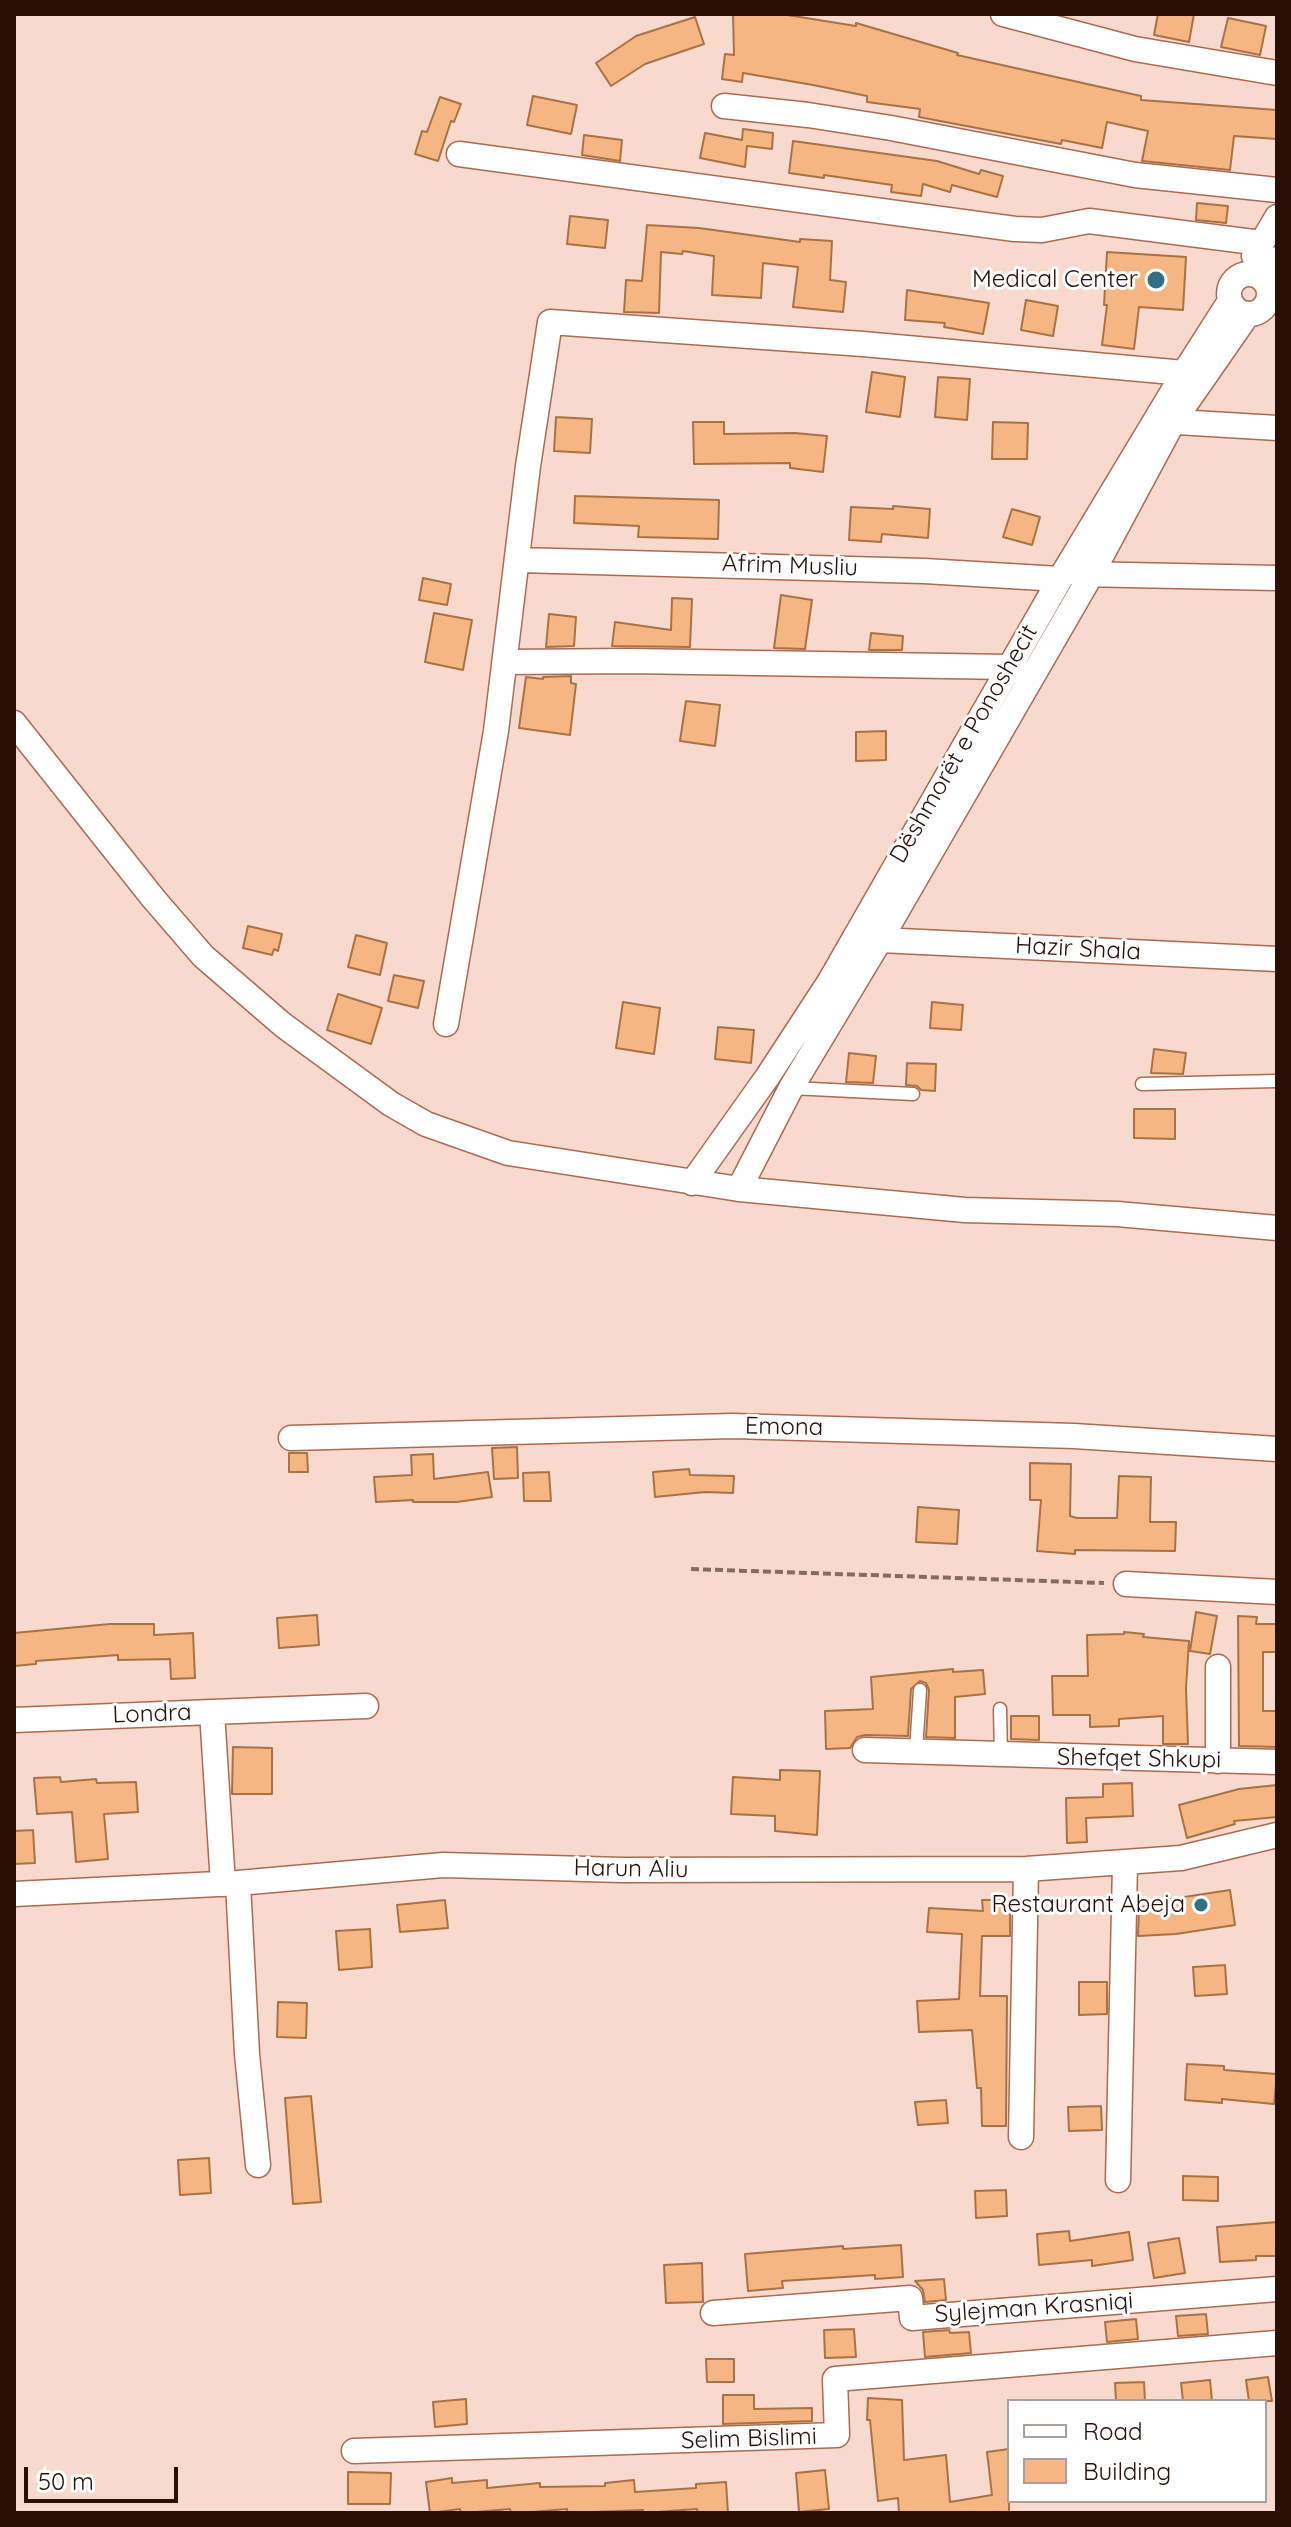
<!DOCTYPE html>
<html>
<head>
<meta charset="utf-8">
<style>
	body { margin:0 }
	#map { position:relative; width:1291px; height:2527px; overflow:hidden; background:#f8d9ce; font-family:Quicksand,sans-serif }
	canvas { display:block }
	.frame { position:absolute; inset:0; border:16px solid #290f06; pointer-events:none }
	.legend { position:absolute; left:1007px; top:2399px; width:260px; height:104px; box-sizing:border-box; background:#fff; border:2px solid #a99f9b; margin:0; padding:10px 14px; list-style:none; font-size:24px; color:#290f06 }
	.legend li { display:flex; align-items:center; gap:16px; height:40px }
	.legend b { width:40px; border:2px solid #a99f9b }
	.scale { position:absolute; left:24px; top:2467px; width:154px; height:36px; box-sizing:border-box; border:4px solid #290f06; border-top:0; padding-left:10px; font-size:24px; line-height:28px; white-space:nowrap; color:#290f06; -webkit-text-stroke:6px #fff; paint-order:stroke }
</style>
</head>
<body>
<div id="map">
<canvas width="1291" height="2527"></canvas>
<div class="frame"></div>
<ul class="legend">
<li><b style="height:10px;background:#fff"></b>Road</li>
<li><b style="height:22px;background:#f5b683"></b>Building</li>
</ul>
<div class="scale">50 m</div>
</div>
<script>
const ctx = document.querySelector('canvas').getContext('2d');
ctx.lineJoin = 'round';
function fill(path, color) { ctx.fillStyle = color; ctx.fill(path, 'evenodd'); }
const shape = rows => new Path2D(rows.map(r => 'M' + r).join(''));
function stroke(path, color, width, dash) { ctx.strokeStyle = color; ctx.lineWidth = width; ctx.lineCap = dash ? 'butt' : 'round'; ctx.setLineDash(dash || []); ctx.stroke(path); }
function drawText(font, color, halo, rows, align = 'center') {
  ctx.font = font + ' Quicksand,sans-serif'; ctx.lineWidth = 6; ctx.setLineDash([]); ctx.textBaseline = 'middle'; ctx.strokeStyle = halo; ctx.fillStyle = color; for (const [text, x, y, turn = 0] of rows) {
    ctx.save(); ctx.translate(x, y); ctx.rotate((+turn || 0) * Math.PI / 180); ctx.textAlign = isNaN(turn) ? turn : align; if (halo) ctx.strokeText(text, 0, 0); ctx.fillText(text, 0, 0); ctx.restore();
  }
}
const building = shape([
	[733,14,781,14,856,26,856,23,958,53,957,55,1141,96,1141,100,1277,110,1277,139,1234,136,1230,170,1142,161,1148,131,1107,122,1102,148,1062,140,1061,144,919,117,920,109,867,102,867,96,813,85,743,73,742,82,722,79,725,54,734,55,733,14],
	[1158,14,1194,14,1189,42,1154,35,1158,14],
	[695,17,704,44,645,64,611,86,596,63,636,36,695,17],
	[1228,18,1266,26,1260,55,1221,47,1228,18],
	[533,96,577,105,571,134,527,125,533,96],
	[440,97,461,104,454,122,451,121,438,161,415,154,422,131,427,132,440,97],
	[743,129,773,133,772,149,747,146,745,167,700,158,705,133,742,140,743,129],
	[584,135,622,140,620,161,582,155,584,135],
	[793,141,937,161,979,174,981,170,1003,176,997,197,952,185,950,192,923,184,921,196,891,192,892,185,824,175,824,178,789,173,793,141],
	[1197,203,1228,206,1226,223,1196,220,1197,203],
	[570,216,608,220,605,248,567,244,570,216],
	[647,225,699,228,800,242,800,239,832,241,830,280,846,282,843,312,793,307,798,267,763,263,761,298,712,295,714,256,683,251,682,254,661,252,659,313,624,312,626,280,642,281,647,225],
	[1107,252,1186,257,1183,310,1139,307,1134,349,1102,345,1107,305,1104,305,1107,252],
	[907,290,989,303,983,334,944,327,945,323,905,320,907,290],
	[1026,300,1058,306,1053,336,1021,330,1026,300],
	[872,372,905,377,900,417,866,412,872,372],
	[938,377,970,379,967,420,935,417,938,377],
	[556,417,592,419,590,453,554,451,556,417],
	[693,422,724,422,724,434,795,433,827,436,823,472,790,468,790,463,694,464,693,422],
	[993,422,1028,423,1027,459,992,459,993,422],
	[575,496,719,500,718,539,638,537,639,526,574,523,575,496],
	[893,506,930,509,928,538,882,534,881,542,849,540,851,507,893,509,893,506],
	[1012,509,1040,517,1032,545,1003,537,1012,509],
	[423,578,451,584,447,605,419,600,423,578],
	[781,595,812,600,805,649,774,648,781,595],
	[672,598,692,599,690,647,612,646,615,622,671,630,672,598],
	[434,613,472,620,463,670,425,662,434,613],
	[549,614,576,617,574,646,546,647,549,614],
	[871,633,903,636,902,650,869,650,871,633],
	[571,676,571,683,576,684,570,735,519,728,526,677,543,679,543,677,571,676],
	[686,701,720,705,715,746,680,741,686,701],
	[886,731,886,760,856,761,856,732,886,731],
	[248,926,282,934,278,951,274,949,272,955,243,948,248,926],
	[356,935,387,943,380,975,348,967,356,935],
	[394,975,424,981,418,1008,388,1001,394,975],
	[338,994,382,1008,371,1044,327,1030,338,994],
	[623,1002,660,1008,654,1054,616,1048,623,1002],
	[932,1002,963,1005,961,1030,930,1028,932,1002],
	[718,1027,754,1030,751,1063,715,1059,718,1027],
	[1154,1049,1186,1053,1183,1074,1151,1073,1154,1049],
	[849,1053,876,1056,873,1083,846,1082,849,1053],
	[907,1063,936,1064,935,1091,921,1090,917,1086,906,1085,907,1063],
	[1134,1109,1175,1109,1175,1139,1134,1138,1134,1109],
	[517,1447,518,1478,494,1479,492,1448,517,1447],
	[289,1453,307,1453,308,1472,289,1472,289,1453],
	[433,1454,434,1479,488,1472,492,1497,457,1502,413,1502,413,1500,376,1502,374,1477,412,1475,411,1455,433,1454],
	[1030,1463,1071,1464,1070,1516,1077,1518,1117,1518,1119,1476,1151,1477,1150,1522,1176,1522,1175,1551,1075,1550,1075,1554,1037,1551,1041,1500,1030,1500,1030,1463],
	[689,1469,690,1475,734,1476,733,1493,705,1492,655,1497,653,1472,689,1469],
	[549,1472,551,1501,524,1501,523,1473,549,1472],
	[918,1507,959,1510,957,1544,916,1542,918,1507],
	[1196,1612,1217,1616,1210,1654,1190,1651,1196,1612],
	[317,1615,319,1645,279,1648,277,1618,317,1615],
	[1238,1616,1257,1617,1256,1624,1277,1624,1277,1652,1263,1652,1263,1711,1277,1711,1277,1747,1239,1746,1238,1616],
	[110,1624,154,1624,154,1635,193,1633,195,1678,171,1679,170,1659,118,1660,118,1655,36,1661,36,1664,14,1666,14,1633,110,1624],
	[1124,1632,1144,1634,1143,1637,1189,1641,1186,1688,1188,1744,1163,1744,1163,1716,1119,1719,1119,1726,1090,1727,1090,1715,1053,1715,1052,1676,1088,1676,1087,1635,1124,1634,1124,1632],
	[953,1669,953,1672,983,1670,985,1694,955,1697,955,1738,926,1737,929,1690,926,1683,920,1681,911,1689,908,1736,865,1735,857,1737,850,1748,826,1749,825,1711,873,1709,871,1677,953,1669],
	[1011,1716,1039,1716,1039,1740,1011,1739,1011,1716],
	[233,1747,272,1748,272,1794,232,1794,233,1747],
	[780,1770,820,1771,817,1835,775,1831,775,1816,731,1814,733,1777,780,1780,780,1770],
	[60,1777,61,1782,96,1779,97,1783,136,1782,138,1812,104,1814,108,1859,76,1862,72,1812,37,1814,34,1778,60,1777],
	[1132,1783,1133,1816,1086,1818,1087,1842,1067,1843,1066,1798,1103,1797,1103,1784,1132,1783],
	[1277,1785,1277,1817,1234,1821,1235,1824,1187,1838,1179,1805,1239,1789,1277,1785],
	[33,1830,35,1863,14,1864,14,1831,33,1830],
	[1230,1890,1235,1925,1176,1934,1138,1936,1139,1907,1172,1905,1171,1899,1230,1890],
	[445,1900,448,1928,400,1932,397,1905,445,1900],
	[982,1900,1010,1900,1010,1936,982,1936,980,1996,1007,1996,1006,2126,982,2126,981,2088,977,2088,972,2030,919,2032,917,2001,959,1999,962,1934,927,1932,929,1908,983,1911,982,1900],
	[370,1929,372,1967,339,1970,336,1931,370,1929],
	[1225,1965,1227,1994,1195,1996,1193,1967,1225,1965],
	[1079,1982,1107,1982,1107,2014,1079,2015,1079,1982],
	[278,2002,307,2003,306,2038,277,2037,278,2002],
	[1187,2064,1224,2066,1224,2070,1277,2074,1274,2104,1222,2099,1222,2103,1185,2100,1187,2064],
	[311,2096,321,2202,293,2204,285,2098,311,2096],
	[946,2100,948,2123,918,2125,915,2102,946,2100],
	[1101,2106,1102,2130,1069,2131,1068,2107,1101,2106],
	[209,2158,211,2193,180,2195,178,2160,209,2158],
	[1183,2176,1218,2177,1218,2201,1183,2200,1183,2176],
	[1006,2190,1007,2216,976,2218,975,2191,1006,2190],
	[1277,2222,1277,2256,1256,2256,1256,2260,1220,2262,1217,2227,1277,2222],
	[1069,2231,1070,2241,1129,2232,1133,2260,1092,2266,1092,2260,1039,2265,1037,2234,1069,2231],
	[1179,2238,1185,2273,1154,2278,1148,2243,1179,2238],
	[901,2245,903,2277,875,2279,875,2275,782,2281,783,2288,748,2291,745,2254,843,2246,843,2249,901,2245],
	[702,2263,703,2302,666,2303,664,2265,702,2263],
	[944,2279,946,2300,925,2302,923,2290,915,2281,944,2279],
	[1206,2314,1208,2334,1178,2336,1176,2316,1206,2314],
	[1136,2319,1138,2339,1107,2342,1105,2322,1136,2319],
	[854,2329,856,2357,825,2358,824,2330,854,2329],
	[949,2330,950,2333,969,2332,971,2353,925,2357,923,2332,949,2330],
	[706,2359,734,2359,734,2382,707,2382,706,2359],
	[1268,2377,1272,2401,1249,2401,1246,2380,1268,2377],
	[1210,2380,1212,2401,1183,2401,1181,2383,1210,2380],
	[1144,2382,1145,2401,1116,2401,1115,2383,1144,2382],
	[723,2395,754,2395,754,2409,812,2408,812,2421,723,2424,723,2395],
	[868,2398,902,2400,904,2460,946,2455,950,2502,992,2495,987,2452,1009,2449,1009,2513,899,2513,898,2498,878,2501,870,2420,867,2420,868,2398],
	[466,2399,467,2424,435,2427,433,2402,466,2399],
	[825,2470,829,2509,799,2512,796,2473,825,2470],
	[348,2472,391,2473,390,2504,348,2504,348,2472],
	[452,2478,452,2483,487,2480,487,2488,540,2483,540,2487,605,2486,605,2483,634,2480,635,2492,696,2488,696,2484,726,2482,728,2513,698,2513,697,2509,643,2513,643,2510,567,2513,567,2509,520,2513,511,2513,510,2509,464,2513,461,2513,460,2509,430,2513,426,2482,452,2478]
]);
const path = shape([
	[691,1569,1104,1583]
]);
const service = shape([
	[1142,1084,1277,1081],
	[791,1088,913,1094],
	[1000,1709,1001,1756],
	[916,1751,920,1690]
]);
const minor = shape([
	[1003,14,1135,49,1277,73],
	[724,106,808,115,891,128,1135,175,1277,190],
	[459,154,1015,229,1042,230,1089,221,1261,243],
	[1254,256,1277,217],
	'1229 294a20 20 0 1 1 40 0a20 20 0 1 1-40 0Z',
	[1265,281,1277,259],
	[1160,421,1277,428],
	[519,560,924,571,1060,579],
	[1078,574,1277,578],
	[505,662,631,661,1009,667,1022,673],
	[14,723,153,898,203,956,283,1025,391,1104,426,1124,508,1153,739,1189,965,1210,1117,1214,1277,1228],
	[880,940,1277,959],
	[446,1024,496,731,528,466,550,322,863,344,1184,373],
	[692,1183,768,1076,830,981,1063,574,1184,373,1230,301],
	[739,1189,791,1088,880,940,1091,575,1173,422,1248,314],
	[291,1438,732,1426,1074,1436,1277,1449],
	[1126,1584,1277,1592],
	[1218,1667,1218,1761],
	[212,1712,366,1706],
	[14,1720,212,1712,223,1884],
	[865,1750,1277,1762],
	[238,1883,247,2054,258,2165],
	[14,1894,238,1883,443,1865,622,1870,1026,1869,1181,1858,1277,1835],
	[1021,2137,1026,1869],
	[1118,2180,1125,1864],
	[713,2313,910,2298,912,2318,1277,2289],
	[354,2451,837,2435,835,2379,1277,2343]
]);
const markers = [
	[1156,280,10,"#2f7083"],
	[1201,1905,8,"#2f7083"]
];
const poiNames = [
	["Medical Center",1138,280],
	["Restaurant Abeja",1185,1905]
];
const streetNames = [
	["Afrim Musliu",790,566,2],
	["Dëshmorët e Ponoshecit",964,744,-60],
	["Hazir Shala",1078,949,3],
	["Emona",784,1427,1],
	["Londra",152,1714,-2],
	["Shefqet Shkupi",1139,1759,1],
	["Harun Aliu",631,1869,1],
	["Sylejman Krasniqi",1034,2308,-4],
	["Selim Bislimi",749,2439,-2]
];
fill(building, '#f5b683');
stroke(building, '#a97244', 2);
stroke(service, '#ad6a52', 15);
stroke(minor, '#ad6a52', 27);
stroke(path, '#876a61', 4, [8, 4]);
stroke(service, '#fff', 12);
stroke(minor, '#fff', 24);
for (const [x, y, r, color] of markers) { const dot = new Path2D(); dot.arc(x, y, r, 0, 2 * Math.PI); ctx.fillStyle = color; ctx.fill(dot); stroke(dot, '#fff', 3); }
drawText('24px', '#290f06', '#fff', poiNames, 'right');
drawText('24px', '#290f06', '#fff', streetNames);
</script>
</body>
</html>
